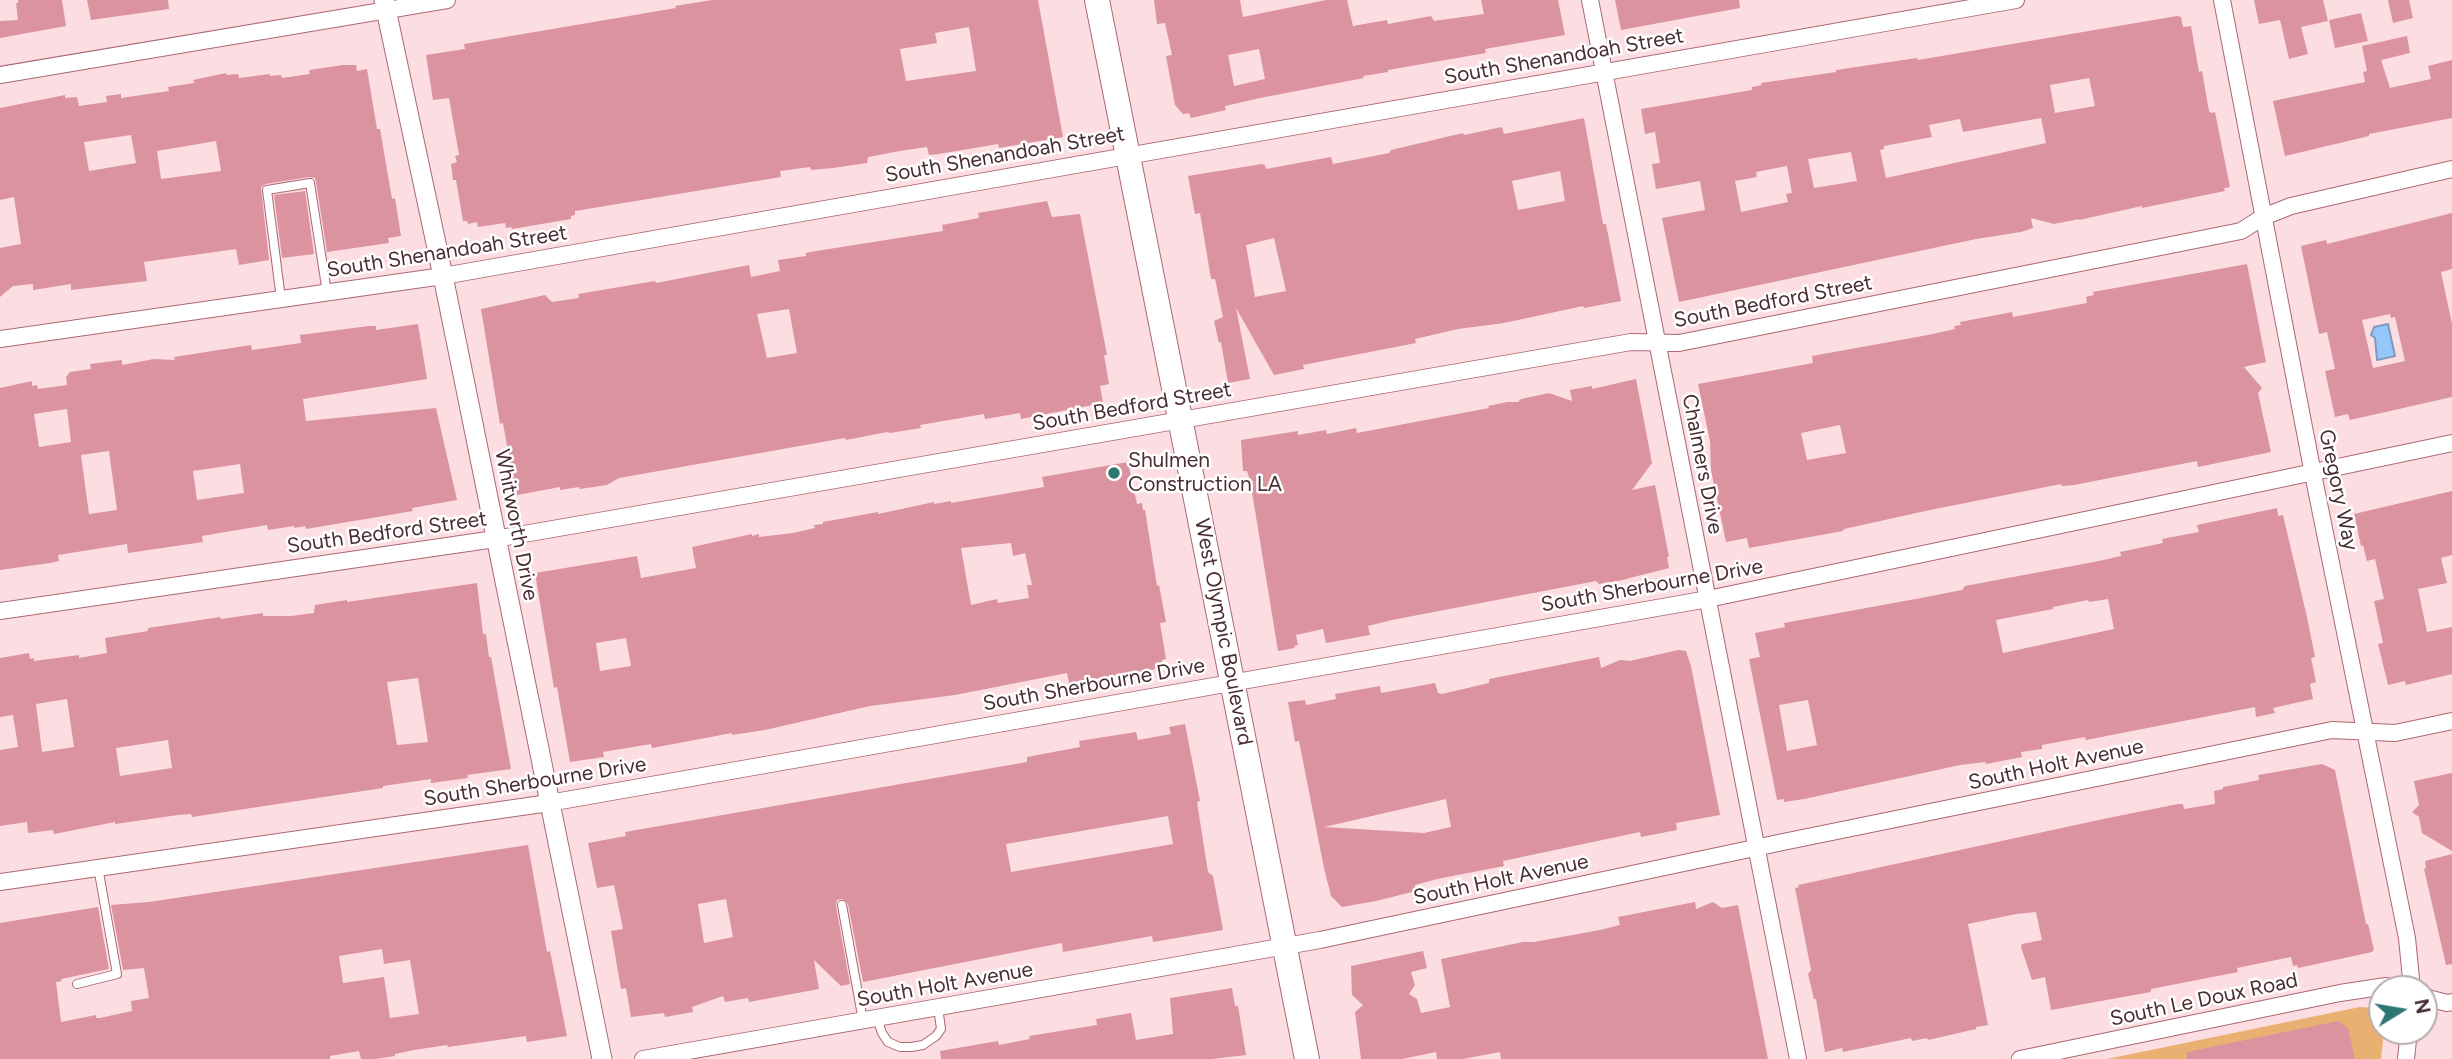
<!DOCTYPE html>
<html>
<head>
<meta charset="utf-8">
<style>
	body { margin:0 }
	#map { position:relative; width:2452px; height:1059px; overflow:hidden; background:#fcdde1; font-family:Figtree,sans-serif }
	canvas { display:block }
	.north { position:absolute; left:2368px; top:975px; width:70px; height:70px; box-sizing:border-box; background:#fff; border:2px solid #b7abad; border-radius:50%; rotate:79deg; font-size:19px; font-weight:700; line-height:28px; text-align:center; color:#4a2d32 }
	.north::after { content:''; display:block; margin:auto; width:24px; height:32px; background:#2e7671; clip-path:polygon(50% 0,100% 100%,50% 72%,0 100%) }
</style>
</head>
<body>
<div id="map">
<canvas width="2452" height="1059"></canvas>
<div class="north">N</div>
</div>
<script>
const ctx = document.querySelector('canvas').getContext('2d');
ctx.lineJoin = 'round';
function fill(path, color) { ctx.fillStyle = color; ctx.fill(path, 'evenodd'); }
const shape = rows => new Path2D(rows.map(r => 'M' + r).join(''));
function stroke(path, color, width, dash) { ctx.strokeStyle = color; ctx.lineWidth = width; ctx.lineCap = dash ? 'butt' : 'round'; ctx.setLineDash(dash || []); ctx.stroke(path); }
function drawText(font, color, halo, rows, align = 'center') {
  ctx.font = font + ' Figtree,sans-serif'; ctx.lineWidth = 5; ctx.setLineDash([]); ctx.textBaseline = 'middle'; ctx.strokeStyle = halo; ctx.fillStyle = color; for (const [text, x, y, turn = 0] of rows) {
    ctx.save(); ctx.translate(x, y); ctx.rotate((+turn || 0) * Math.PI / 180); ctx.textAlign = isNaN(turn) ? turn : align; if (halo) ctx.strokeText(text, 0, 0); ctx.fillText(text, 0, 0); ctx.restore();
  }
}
const green = shape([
	[2360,1007,2374,1008,2381,1013,2384,1031,2381,1059,2107,1059]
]);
const water = shape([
	[2388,324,2395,356,2377,360,2375,338,2371,335,2374,327,2388,324]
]);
const building = shape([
	[18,0,62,0,66,26,0,38,0,21,18,20,16,3,18,3],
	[87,0,168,0,169,9,91,20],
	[712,0,1038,0,1063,137,999,148,998,144,939,154,929,155,927,147,900,151,868,157,867,163,833,168,811,170,810,167,780,171,781,177,575,211,575,215,571,216,571,219,512,229,511,227,506,228,505,223,478,227,477,222,468,224,467,221,463,221,456,180,453,180,451,164,457,162,455,156,459,155,449,98,433,100,426,55,465,49,464,44,676,8,675,6],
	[969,27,976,71,906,81,900,49,937,43,935,33],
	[1154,0,1240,0,1243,17,1326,0,1347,0,1353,26,1387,20,1388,24,1431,16,1434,21,1484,14,1481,0,1558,0,1565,35,1485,49,1486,53,1388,70,1388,72,1363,76,1364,78,1260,98,1225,106,1226,110,1191,118,1189,113,1183,114,1175,105,1166,56,1172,55,1165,23,1157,24],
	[1259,49,1265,79,1234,86,1228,55],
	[1615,0,1739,0,1740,8,1621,30],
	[2254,0,2323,0,2328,21,2301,27,2308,54,2289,59,2280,20,2259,24],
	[2388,0,2409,0,2413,18,2393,23],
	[2361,13,2368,41,2335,48,2329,20],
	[2177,16,2181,17,2183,27,2191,26,2199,72,2202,71,2209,111,2211,113,2215,112,2230,187,2224,188,2225,191,2142,208,2142,206,2079,220,2079,219,2054,224,2031,218,2033,228,2021,232,1976,239,1679,302,1662,218,1705,210,1700,181,1656,189,1652,164,1660,163,1655,132,1645,134,1641,109,1752,90,1752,87,1762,85,1761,83,1836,72,1836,70,1917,58,1918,60],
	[2089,78,2095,106,2055,113,2050,85],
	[2041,118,2046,143,1886,178,1880,150,1884,149,1884,146,1932,137,1929,125,1960,119,1963,132],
	[1851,152,1857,181,1814,188,1808,159],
	[1787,166,1792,193,1786,194,1788,202,1741,212,1735,181,1757,177,1756,172],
	[2407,36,2410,53,2381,60,2390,88,2431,79,2428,66,2452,60,2452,118,2369,134,2369,136,2285,156,2273,101,2365,82,2363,72,2367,71,2362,46],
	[343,65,356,65,357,71,367,69,377,129,380,129,392,199,395,198,401,236,388,238,389,243,327,252,316,182,315,178,309,177,266,184,261,187,269,260,239,265,236,249,144,262,147,281,71,290,71,284,33,290,33,284,13,286,0,297,0,248,21,244,14,197,0,200,0,108,65,95,65,98,77,97,79,106,107,102,106,96,121,94,121,98,169,91,168,87,194,83,193,80,226,73,227,75,238,74,239,78,270,74,270,76,281,75,282,78,310,74,309,70],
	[131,135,136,163,89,171,84,142],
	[216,141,221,171,161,179,157,151],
	[1584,118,1603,224,1606,224,1621,301,1584,308,1583,306,1504,323,1458,329,1415,339,1416,343,1303,365,1304,369,1274,375,1236,308,1250,379,1228,383,1221,342,1219,343,1214,321,1223,317,1215,279,1211,279,1200,213,1195,214,1188,176,1262,164,1265,165,1266,169,1331,157,1333,164,1389,153,1391,150,1463,133,1464,135,1502,127,1504,134],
	[1560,171,1565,201,1518,210,1512,181],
	[1274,238,1286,291,1255,297,1246,245],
	[305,191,314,254,282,258,274,195],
	[1047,201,1052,217,1080,214,1107,355,1104,355,1109,384,1100,386,1103,403,1021,419,1020,413,985,419,984,414,920,425,921,428,890,433,887,432,846,440,845,438,619,478,607,485,580,489,579,487,560,490,560,487,512,496,508,474,512,474,503,423,500,424,481,309,545,295,552,302,579,298,578,294,655,281,656,283,749,265,751,277,780,271,778,260,806,256,806,253,810,252,943,231,942,225,979,218,978,213],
	[789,309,797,353,767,358,757,314],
	[2452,213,2452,269,2441,272,2452,324,2452,397,2350,420,2348,414,2335,417,2325,371,2335,369,2327,332,2319,334,2301,246,2326,240,2327,244],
	[2390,314,2391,318,2395,317,2405,361,2373,368,2362,320],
	[2247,264,2266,362,2244,367,2262,388,2258,393,2271,452,2198,467,2197,461,2074,485,2062,486,2061,484,1930,510,1844,529,1843,531,1749,548,1747,538,1726,542,1711,470,1710,441,1698,384,1813,363,1812,356,1928,335,1955,329,1954,326,1961,325,1960,322,2012,312,2013,317,2087,303,2086,297,2094,295,2093,292],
	[1840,425,1846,453,1807,460,1801,433],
	[418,324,427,379,303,399,306,421,436,408,457,500,412,508,413,511,306,529,305,526,294,528,294,526,268,530,267,525,202,536,203,542,128,553,127,544,58,555,59,561,50,563,0,570,0,388,32,381,32,386,37,385,38,389,67,385,66,377,70,372,91,369,90,364,122,360,122,365,154,359,175,360,174,357,251,345,252,350,301,343,300,335,369,326,376,326,376,330],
	[67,409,71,442,39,447,34,414],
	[109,451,117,510,89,514,81,455],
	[240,464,244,493,197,500,193,471],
	[1636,379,1652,463,1632,490,1655,485,1669,557,1667,557,1669,568,1618,581,1599,584,1596,581,1392,620,1368,626,1370,635,1326,643,1323,629,1296,635,1298,645,1294,646,1295,648,1278,651,1250,480,1247,471,1243,471,1241,440,1298,431,1298,435,1326,430,1327,434,1356,428,1357,433,1489,408,1488,406,1507,402,1518,402,1521,399,1549,393,1572,401,1570,390,1592,386,1592,389],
	[1128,462,1137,504,1142,503,1143,510,1145,510,1157,586,1159,585,1166,622,1160,623,1166,659,1162,660,1163,668,1069,683,1067,673,955,695,870,706,765,730,732,735,732,733,652,748,651,744,603,752,604,757,570,762,557,687,554,688,535,573,637,556,641,578,696,568,692,547,752,534,752,536,759,534,759,537,793,533,815,528,814,525,823,524,823,522,878,512,878,514,934,502,934,504,951,501,951,503,1044,487,1042,477],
	[1011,543,1013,556,1025,553,1032,585,1027,585,1029,598,998,603,997,599,971,605,961,548],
	[626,638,631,666,600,671,596,643],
	[2452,491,2452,555,2441,558,2447,583,2418,589,2427,632,2452,627,2452,674,2406,685,2405,681,2388,685,2378,644,2383,643,2374,601,2384,599,2375,559,2367,561,2363,545,2361,546,2354,514],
	[2277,508,2278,516,2283,515,2307,617,2315,657,2311,658,2316,682,2310,684,2313,699,2273,708,2275,713,2256,717,2255,707,2086,740,2085,737,2042,745,2042,749,2021,752,2022,757,1986,764,1985,762,1960,765,1804,799,1784,802,1784,799,1777,800,1749,659,1760,657,1755,633,1785,627,1784,623,1921,598,1962,590,1965,586,2099,561,2121,556,2120,552,2163,543,2162,539,2199,532,2197,525],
	[2108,599,2114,629,2003,653,1996,620,2053,609,2053,607,2088,600,2089,602],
	[1808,700,1817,745,1787,751,1779,705],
	[477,583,483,634,486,634,489,657,491,657,511,769,467,775,468,778,431,783,431,779,383,786,383,788,192,817,191,814,178,815,115,824,115,822,54,834,53,830,28,833,27,822,0,826,0,750,18,747,13,715,0,717,0,658,29,653,30,659,34,658,34,661,79,655,79,658,107,653,105,638,148,631,148,628,220,617,221,619,263,613,263,616,291,616,314,613,315,605,347,600,347,602],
	[418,678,428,742,397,745,387,682],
	[67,699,74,747,42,752,36,704],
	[168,740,172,768,120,776,116,748],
	[1678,650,1686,651,1691,666,1720,815,1676,823,1677,830,1641,837,1640,832,1503,861,1504,866,1437,879,1415,885,1416,891,1376,901,1342,907,1331,896,1324,868,1299,741,1295,742,1288,702,1305,700,1306,705,1336,699,1335,694,1380,686,1381,693,1435,683,1438,693,1442,694,1489,683,1489,679,1599,657,1601,668,1620,660,1630,661],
	[1446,799,1451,827,1424,833,1324,827],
	[1185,724,1200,801,1197,802,1208,872,1213,876,1223,930,1153,942,1152,936,1063,952,1062,943,863,982,848,904,842,899,837,900,836,906,850,984,841,986,814,960,819,989,749,1002,748,998,725,1002,723,996,692,1007,693,1012,665,1017,664,1013,631,1017,626,988,621,989,611,931,623,929,614,885,597,888,588,843,626,836,625,832,1027,762,1027,757,1080,747,1079,741,1136,732,1138,740,1171,734,1169,727],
	[1168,816,1173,844,1011,872,1006,844],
	[726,899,733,937,704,943,698,904],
	[2322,764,2335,770,2366,924,2368,924,2374,950,2372,952,2298,968,2297,965,2293,966,2291,957,2237,968,2238,972,2151,989,2151,992,2051,1010,2045,977,2032,980,2021,947,2022,944,2042,940,2036,912,2016,914,1968,924,1988,1025,1976,1027,1976,1029,1928,1040,1927,1038,1912,1041,1911,1038,1843,1052,1842,1048,1825,1052,1816,999,1814,999,1808,974,1811,970,1795,888,1799,887,1798,885,2108,818,2178,804,2183,804,2184,809,2215,804,2214,791,2223,789,2223,787,2259,780,2258,775],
	[2452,773,2452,851,2422,833,2419,817,2412,812,2419,805,2414,781],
	[528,845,547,952,550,951,567,1036,527,1042,526,1036,448,1047,447,1045,414,1050,395,1054,395,1056,375,1059,361,1059,359,1051,330,1056,330,1059,0,1059,0,923,98,907,109,969,61,979,62,981,56,982,61,1022,96,1015,96,1018,100,1018,132,1011,131,1001,149,998,144,968,123,970,111,905,149,902],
	[382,949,384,964,410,960,419,1014,390,1018,384,977,343,983,339,956],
	[2452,854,2452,964,2446,965,2424,869,2426,868,2425,861],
	[1695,902,1696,909,1713,902,1722,908,1738,905,1768,1059,1501,1059,1500,1052,1463,1059,1437,1059,1436,1052,1402,1059,1361,1059,1355,1012,1363,1005,1352,995,1351,966,1423,951,1427,968,1411,972,1415,985,1409,994,1417,999,1421,1013,1450,1007,1441,959,1523,942,1534,942,1600,930,1620,925,1618,917],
	[1232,988,1235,1006,1238,1006,1246,1055,1212,1059,941,1059,940,1051,998,1041,999,1045,1030,1039,1029,1036,1097,1025,1096,1019,1131,1013,1136,1040,1173,1034,1170,998],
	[2338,1021,2348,1028,2355,1059,2187,1059,2187,1052]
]);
const service = shape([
	[281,299,267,190,310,183,327,293],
	[842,905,863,1021],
	[77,984,117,974,98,867],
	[877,1018,882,1033,888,1042,900,1047,911,1047,923,1045,936,1036,941,1029,938,1007]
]);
const minor = shape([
	[1590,0,1798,1059],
	[2222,0,2313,474,2407,938,2412,989],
	[0,75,447,0],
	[0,339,443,276,2016,0],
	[0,611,495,539,1631,342,1679,343,2241,231,2263,217,2291,206,2452,169],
	[0,882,549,803,1708,599,2452,443],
	[2424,997,2447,1003,2452,1002],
	[643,1059,1320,940,1783,842,2332,730,2395,733,2452,721],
	[2020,1059,2340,993,2386,986,2398,989],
	[2406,1059,2409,1031]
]);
const tertiary = shape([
	[384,0,443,276,602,1059]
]);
const primary = shape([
	[1097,0,1307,1059]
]);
const markers = [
	[1114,473,7,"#2e7671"]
];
const streetNames = [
	["South Shenandoah Street",1564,57,-10],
	["South Shenandoah Street",1005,155,-10],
	["South Shenandoah Street",447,252,-9],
	["South Bedford Street",1773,302,-11],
	["South Bedford Street",1132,407,-10],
	["Chalmers Drive",1702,464,79],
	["Gregory Way",2338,490,78],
	["Whitworth Drive",516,525,79],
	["South Bedford Street",387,533,-8],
	["South Sherbourne Drive",1652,586,-10],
	["West Olympic Boulevard",1223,632,79],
	["South Sherbourne Drive",1094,685,-10],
	["South Holt Avenue",2056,765,-12],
	["South Sherbourne Drive",535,782,-9],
	["South Holt Avenue",1501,880,-12],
	["South Holt Avenue",945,985,-10],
	["South Le Doux Road",2204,1000,-12]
];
const poiNames = [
	["Shulmen",1128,461],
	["Construction LA",1128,485]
];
fill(green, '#e8b172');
fill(water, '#94c8fb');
stroke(water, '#7e9abf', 2);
fill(building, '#db939f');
stroke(service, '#ab6873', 10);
stroke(minor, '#ab6873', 18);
stroke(tertiary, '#ab6873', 21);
stroke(primary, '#ab6873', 26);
stroke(service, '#fff', 8);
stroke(minor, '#fff', 16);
stroke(tertiary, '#fff', 19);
stroke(primary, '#fff', 24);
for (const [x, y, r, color] of markers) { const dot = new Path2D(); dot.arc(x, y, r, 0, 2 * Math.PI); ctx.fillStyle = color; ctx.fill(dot); stroke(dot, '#fff', 2.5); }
drawText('21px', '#4a2d32', '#fff', streetNames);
drawText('21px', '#4a2d32', '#fff', poiNames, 'left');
</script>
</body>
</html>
